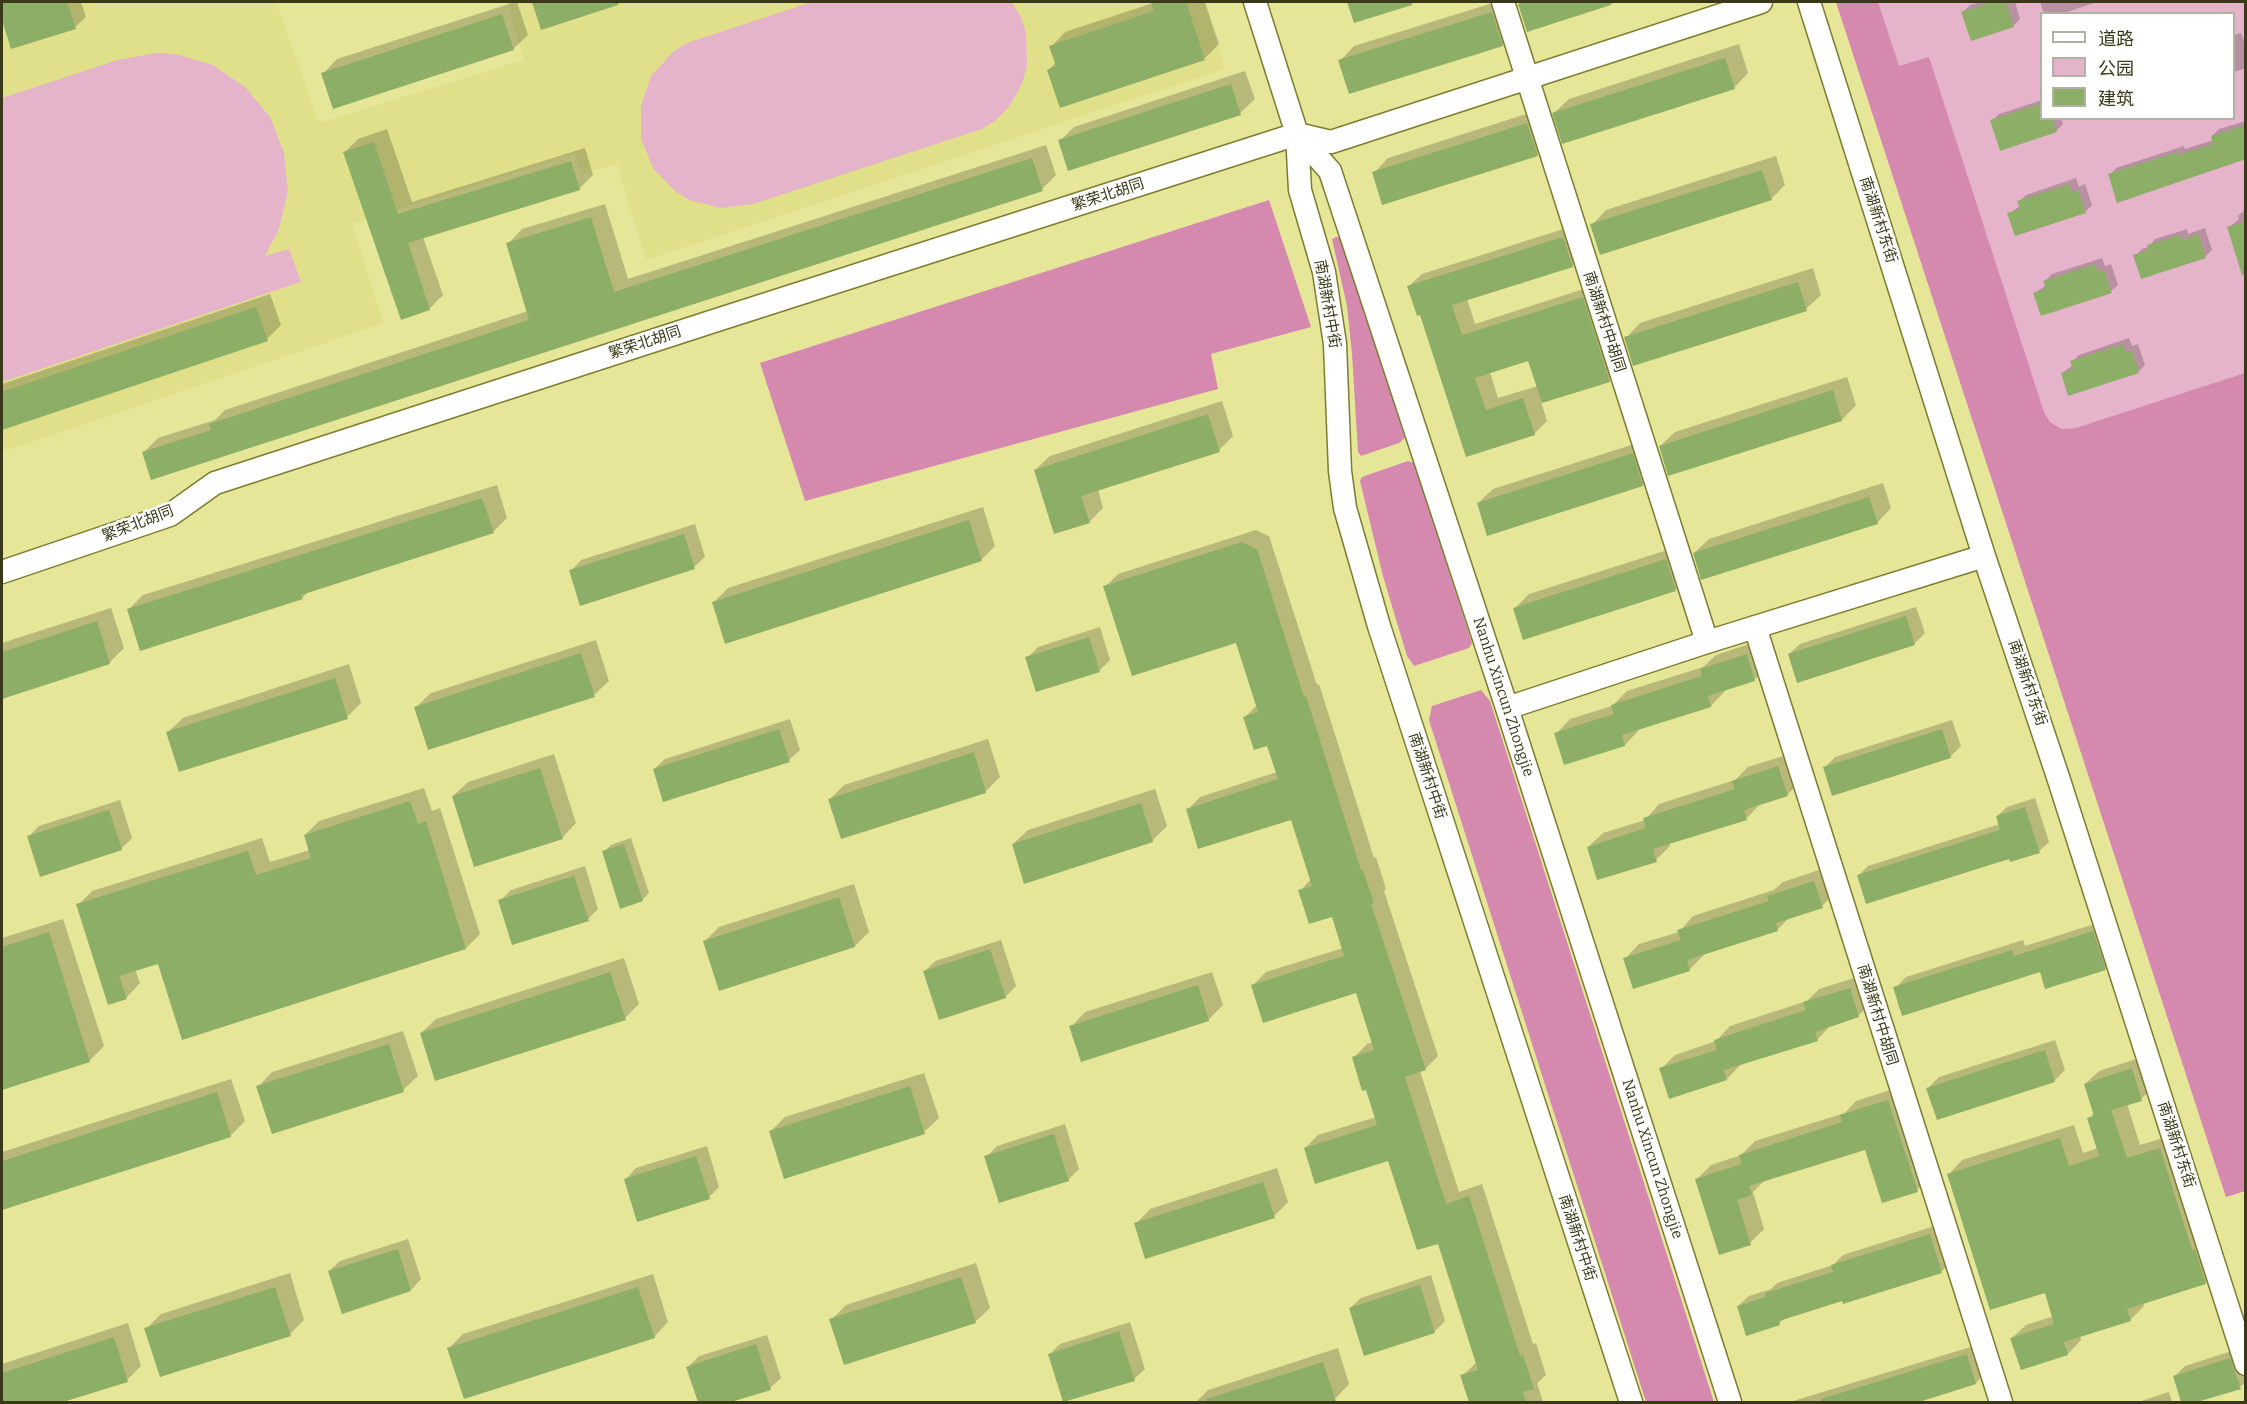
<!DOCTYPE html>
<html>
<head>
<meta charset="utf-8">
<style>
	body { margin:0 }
	#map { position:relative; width:2247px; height:1404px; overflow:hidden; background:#e5e698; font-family:Bitter,"Noto Sans SC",serif }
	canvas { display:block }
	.frame { position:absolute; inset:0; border:3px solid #393919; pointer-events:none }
	.legend { position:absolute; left:2040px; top:12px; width:195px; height:108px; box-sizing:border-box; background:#fff; border:2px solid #b0b0a3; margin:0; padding:8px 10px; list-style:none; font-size:18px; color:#393919 }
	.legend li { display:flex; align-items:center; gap:12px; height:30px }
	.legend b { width:30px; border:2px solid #b0b0a3 }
</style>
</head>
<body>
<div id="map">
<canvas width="2247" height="1404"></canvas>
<div class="frame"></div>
<ul class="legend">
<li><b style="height:8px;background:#fff"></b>道路</li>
<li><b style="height:16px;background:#e5b4cb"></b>公园</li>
<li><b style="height:16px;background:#8dae66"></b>建筑</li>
</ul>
</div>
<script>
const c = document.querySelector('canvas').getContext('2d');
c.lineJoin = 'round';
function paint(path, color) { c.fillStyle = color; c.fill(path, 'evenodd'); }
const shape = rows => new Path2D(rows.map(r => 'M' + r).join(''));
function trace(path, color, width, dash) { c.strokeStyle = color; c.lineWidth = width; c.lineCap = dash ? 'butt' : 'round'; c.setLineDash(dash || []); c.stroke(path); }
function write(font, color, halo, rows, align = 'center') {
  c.font = font + ' Bitter,"Noto Sans SC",serif'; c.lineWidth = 5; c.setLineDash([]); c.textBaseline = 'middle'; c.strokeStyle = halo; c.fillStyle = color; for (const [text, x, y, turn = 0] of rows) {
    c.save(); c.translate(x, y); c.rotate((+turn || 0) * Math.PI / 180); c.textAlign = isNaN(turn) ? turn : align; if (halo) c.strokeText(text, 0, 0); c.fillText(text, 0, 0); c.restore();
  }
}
const built = shape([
	[2,2,276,2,319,123,524,60,507,2,1204,2,1225,69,646,260,617,164,582,174,575,153,352,224,383,323,2,452]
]);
const green = shape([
	[812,2,1012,2,1021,17,1026,33,1027,65,1023,81,1016,95,1007,109,996,120,982,129,753,204,721,208,689,200,675,191,653,168,641,139,641,106,651,76,673,52,687,43],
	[1836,2,2245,2,2245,1191,2226,1197],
	[2042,14,2234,14,2234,118,2042,118],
	[156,53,175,54,213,65,245,87,270,117,284,153,288,191,279,229,265,256,289,249,301,282,2,382,2,98,118,60]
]);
const forest = shape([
	[1836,2,1878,2,1899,66,1929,57,2044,412,2050,422,2062,429,2076,428,2245,373,2245,1191,2226,1197],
	[1269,200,1311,327,1211,354,1218,389,805,501,760,363],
	[1336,237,1340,238,1405,438,1399,443,1361,456,1358,452,1352,354,1347,306,1332,239],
	[1408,461,1414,463,1472,643,1469,648,1414,666,1407,656,1383,576,1360,481,1362,477],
	[1481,690,1490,701,1714,1402,1646,1402,1429,720,1432,706]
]);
const shadow = shape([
	[2,2,81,2,86,17,75,27,12,48,2,15],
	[515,2,517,2,528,35,513,49,323,74,337,59],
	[533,2,624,2,542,28],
	[1152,2,1205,2,1219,44,1205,58,1061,106,1049,70,1056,62,1051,47,1065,32,1153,3],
	[1348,2,1418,2,1355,21],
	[1496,2,1516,30,1502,45,1340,61,1354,46],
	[1522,2,1617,2,1528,30,1519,4],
	[1982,2,2015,2,2020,19,2013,26,1963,12,1970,5],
	[2040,2,2097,2,2061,14,2044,14],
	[2241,33,2244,41,2246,40,2246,68,2234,72,2234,35],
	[1739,44,1748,73,1734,88,1554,113,1569,99],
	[1245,71,1255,99,1240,113,1060,141,1074,127],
	[2042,100,2042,118,2061,118,2063,124,2056,131,1992,121,1999,114],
	[1542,109,1551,140,1537,154,1374,173,1388,158],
	[2246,121,2246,158,2110,175,2116,168,2184,146,2185,149,2214,140,2212,136,2219,129],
	[387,129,412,202,585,148,593,175,579,189,423,237,443,295,429,309,345,152,358,139],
	[1046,145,1056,175,1042,189,144,452,158,438,215,420,225,410,528,311,508,244,522,229,605,204,628,279],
	[1776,156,1785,185,1771,199,1592,225,1606,210],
	[2076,178,2079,187,2085,184,2092,205,2085,212,2009,214,2020,206,2019,202,2026,195],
	[2246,209,2246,245,2228,228,2239,219,2238,216],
	[1576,225,1585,253,1572,266,1467,299,1475,324,1596,285,1622,368,1609,381,1541,402,1547,421,1534,434,1467,456,1421,313,1409,286,1422,274],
	[1529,359,1538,386,1498,398,1490,372],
	[2205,228,2212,250,2205,257,2135,256,2142,249,2149,247,2155,239,2187,229,2188,234],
	[2102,258,2105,266,2111,264,2118,285,2111,291,2035,293,2046,285,2045,281,2052,274],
	[1813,268,1821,295,1806,309,1626,338,1640,323],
	[270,294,281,325,267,339,2,428,2,384],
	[2129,338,2132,346,2138,344,2145,365,2138,372,2062,373,2073,365,2072,362,2079,355],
	[1847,377,1856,405,1842,420,1669,474,1660,446,1675,432],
	[1222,401,1233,436,1219,450,1098,489,1103,508,1089,522,1035,470,1050,456],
	[1647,440,1657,471,1642,485,1478,503,1493,489],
	[1883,483,1891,508,1877,523,1694,553,1709,539],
	[497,485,507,518,493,532,309,591,302,598,129,609,143,595],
	[983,507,995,546,981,560,713,603,728,588],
	[695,524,705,557,694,567,581,604,571,571,581,560],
	[1256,530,1269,536,1317,685,1319,684,1374,858,1376,857,1386,889,1384,891,1438,1056,1425,1069,1420,1071,1459,1192,1482,1184,1533,1344,1536,1343,1546,1375,1537,1383,1543,1402,1470,1402,1462,1376,1477,1362,1439,1242,1389,1159,1305,1148,1318,1135,1376,1117,1354,1057,1367,1044,1373,1042,1357,991,1253,985,1266,972,1343,948,1333,915,1300,891,1311,879,1292,818,1187,810,1200,797,1277,772,1268,744,1245,717,1257,705,1237,642,1105,587,1118,574],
	[1680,546,1689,575,1675,590,1515,608,1529,594],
	[1916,607,1925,633,1914,644,1789,654,1800,644],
	[111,608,124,648,109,663,2,697,2,643],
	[1100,627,1110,660,1100,670,1037,690,1027,658,1038,647],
	[596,640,609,681,594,695,416,707,431,693],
	[1761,640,1769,665,1754,680,1724,689,1725,691,1711,706,1638,729,1639,730,1625,745,1556,734,1570,719,1612,706,1627,691,1703,667,1716,655],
	[349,664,361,703,347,717,168,732,183,718],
	[790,719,800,750,789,760,654,769,665,759],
	[1952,720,1961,746,1950,757,1825,767,1835,757],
	[988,739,1000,777,986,791,842,837,830,799,844,785],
	[1793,753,1801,781,1787,795,1761,803,1746,819,1669,843,1670,846,1656,860,1588,847,1603,833,1645,820,1659,804,1735,780,1748,767],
	[554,754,576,823,562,838,453,796,468,782],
	[424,788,432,811,440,808,480,934,466,948,183,1038,159,962,135,969,140,983,126,998,78,905,92,891,262,838,270,862,310,850,305,835,319,821],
	[1155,789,1167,826,1152,841,1013,844,1028,830],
	[2035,798,2049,842,2039,851,2010,857,1859,875,1868,866,2000,824,1997,816,2007,807],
	[120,800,132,838,121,849,28,837,39,826],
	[631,838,649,893,642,900,604,852,611,845],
	[585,866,598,909,588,919,500,901,511,890],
	[1828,867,1836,892,1822,906,1791,916,1777,930,1703,953,1704,955,1689,970,1625,959,1639,944,1679,932,1693,916,1774,890,1783,882],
	[854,884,869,932,855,946,705,941,719,927],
	[63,919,104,1046,89,1061,2,1089,2,938],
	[2104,921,2115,958,2105,968,2041,970,1895,988,1906,977,2023,940,2025,946],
	[1001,940,1016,986,1005,997,925,971,935,961],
	[624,958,639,1004,625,1018,421,1033,436,1019],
	[1212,972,1223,1005,1208,1020,1071,1027,1085,1012],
	[1864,975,1872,1002,1858,1016,1832,1024,1817,1040,1741,1064,1727,1079,1661,1069,1675,1055,1716,1041,1730,1026,1807,1001,1819,989],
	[403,1031,418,1076,403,1090,258,1087,272,1072],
	[2055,1040,2065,1070,2054,1081,1928,1088,1939,1077],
	[2146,1056,2155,1085,2141,1099,2127,1104,2140,1145,2173,1135,2219,1269,2205,1283,2143,1302,2144,1306,2130,1320,2080,1336,2081,1340,2068,1354,2022,1369,2012,1338,2026,1325,2054,1316,2046,1291,1949,1174,1962,1160,2074,1125,2083,1153,2098,1148,2089,1118,2094,1113,2085,1084,2099,1071],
	[924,1073,939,1118,924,1132,770,1132,785,1117],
	[231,1079,245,1121,230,1136,2,1209,2,1152],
	[1903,1086,1931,1176,1917,1190,1866,1148,1765,1180,1753,1192,1764,1229,1750,1243,1697,1179,1711,1165,1741,1155,1755,1141,1845,1113,1856,1101],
	[1065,1124,1079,1169,1068,1180,986,1157,997,1146],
	[707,1146,719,1187,709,1197,626,1179,636,1168],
	[1277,1168,1288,1202,1274,1216,1136,1224,1150,1209],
	[1941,1224,1952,1261,1942,1271,1844,1302,1843,1299,1786,1317,1779,1323,1738,1306,1749,1296,1771,1289,1777,1283,1833,1265,1843,1255],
	[408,1239,421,1279,411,1290,329,1271,340,1261],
	[976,1263,990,1308,975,1322,831,1320,846,1305],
	[290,1273,304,1320,290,1334,146,1329,161,1314],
	[653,1274,668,1322,654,1337,449,1348,463,1334],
	[1431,1275,1445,1321,1434,1332,1350,1308,1361,1298],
	[1130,1322,1145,1369,1134,1379,1049,1355,1060,1344],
	[128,1323,141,1366,127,1380,58,1402,2,1402,2,1364],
	[767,1335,781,1378,770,1388,726,1402,699,1402,688,1367,699,1356],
	[1977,1345,1986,1372,1976,1383,1915,1402,1790,1402],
	[1338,1348,1349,1384,1335,1399,1323,1402,1196,1402,1208,1390],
	[2241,1348,2246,1362,2246,1382,2240,1387,2192,1402,2183,1402,2175,1376,2185,1366],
	[2169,1392,2172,1402,2138,1402]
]);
const building = shape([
	[2,2,67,2,76,29,11,49,2,20],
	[532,2,618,2,618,5,541,30],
	[1151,2,1186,2,1205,60,1060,108,1047,70,1056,66,1049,46,1154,11],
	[1347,2,1411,2,1412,5,1354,23],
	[1524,2,1611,2,1611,5,1527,32,1518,4],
	[1993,2,2006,2,2014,27,1971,41,1961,12],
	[1492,12,1503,46,1349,94,1338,60],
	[502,14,514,50,333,109,321,73],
	[1725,58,1735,89,1562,144,1552,113],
	[1231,84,1241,115,1068,171,1058,140],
	[2042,103,2042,118,2052,118,2057,132,2000,151,1990,120],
	[1527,123,1538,156,1382,205,1372,172],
	[2246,125,2246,159,2117,203,2108,174,2177,152,2178,155,2213,144,2211,136],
	[374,142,398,214,571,161,580,190,408,243,430,310,401,320,343,152],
	[1032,158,1043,191,151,480,142,452,211,430,209,424,529,320,506,243,591,217,614,292],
	[1762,170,1772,200,1600,255,1590,224],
	[2069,184,2072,192,2078,190,2086,213,2015,236,2007,213,2020,209,2017,201],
	[2246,221,2246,275,2242,275,2227,227],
	[2198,234,2206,258,2141,279,2133,255,2148,250,2147,245,2180,235,2182,240],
	[1563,237,1573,267,1452,305,1462,335,1583,297,1610,382,1542,403,1528,361,1475,378,1486,410,1523,398,1535,435,1466,457,1420,315,1417,316,1407,286],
	[2095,264,2098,271,2104,270,2112,293,2041,316,2033,293,2046,288,2043,281],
	[1798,282,1807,311,1633,366,1624,337],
	[256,307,268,341,2,430,2,392],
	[2123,344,2125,352,2132,350,2139,373,2068,396,2061,373,2073,369,2070,361],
	[1833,390,1842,421,1668,476,1659,446],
	[1208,414,1220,452,1081,496,1090,523,1054,534,1034,470],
	[1633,453,1643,486,1487,536,1477,503],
	[1869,497,1878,524,1701,580,1693,553],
	[482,498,494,533,301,595,303,599,140,651,127,609],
	[969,520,982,561,725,644,712,602],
	[684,534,695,569,580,606,569,570],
	[1242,542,1257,549,1304,697,1306,696,1361,870,1363,870,1374,903,1371,904,1426,1070,1405,1077,1446,1204,1469,1196,1520,1356,1523,1355,1534,1389,1523,1392,1526,1402,1469,1402,1460,1375,1478,1370,1438,1244,1417,1250,1388,1161,1315,1184,1304,1148,1377,1125,1366,1090,1362,1091,1352,1057,1374,1050,1356,993,1263,1023,1251,985,1344,956,1332,917,1309,924,1298,890,1312,886,1291,820,1198,849,1186,809,1278,779,1267,746,1254,750,1243,717,1258,712,1236,643,1132,676,1103,586],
	[1666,559,1676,591,1523,640,1513,608],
	[1906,616,1915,645,1797,683,1788,654],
	[97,621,110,664,2,699,2,652],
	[1089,637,1100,672,1036,692,1025,657],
	[581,653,595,697,428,750,414,707],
	[1747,654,1755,681,1708,696,1711,707,1622,735,1625,746,1564,765,1554,733,1614,714,1611,705,1702,676,1700,669],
	[335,678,348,719,179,772,166,732],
	[779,729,790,762,663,802,653,769],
	[1942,729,1951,758,1832,796,1823,767],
	[974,752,986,793,841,839,828,799],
	[1778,766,1788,796,1744,810,1747,820,1653,849,1657,862,1597,880,1587,847,1646,828,1643,818,1735,789,1732,781],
	[540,768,563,839,474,867,452,796],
	[410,801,418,824,426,821,466,949,182,1040,158,964,119,976,127,999,108,1005,76,904,248,851,256,875,311,858,304,835],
	[1141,803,1153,842,1024,884,1012,844],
	[2025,807,2040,853,2010,862,2009,859,1866,904,1857,875,2000,830,1996,816],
	[109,810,122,850,40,877,27,836],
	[624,844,643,901,620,909,602,851],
	[574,876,589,921,512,945,498,900],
	[1814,881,1823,908,1776,923,1778,931,1687,960,1690,971,1633,989,1623,958,1681,940,1677,930,1769,901,1767,896],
	[839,897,855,947,719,991,703,941],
	[2093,931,2106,970,2045,989,2040,972,1902,1016,1893,987,2012,950,2014,956],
	[49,932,90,1062,2,1090,2,947],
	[990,949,1006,998,939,1020,923,971],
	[610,972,626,1020,435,1081,420,1033],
	[1198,985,1209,1021,1081,1062,1069,1026],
	[1850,988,1859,1017,1815,1032,1818,1041,1724,1070,1727,1080,1669,1099,1659,1068,1717,1050,1714,1040,1806,1010,1803,1002],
	[389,1044,404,1092,272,1134,256,1086],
	[2045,1050,2055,1082,1937,1120,1926,1088],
	[2132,1068,2142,1101,2111,1110,2127,1158,2160,1148,2192,1250,2195,1249,2206,1284,2127,1309,2131,1321,2064,1342,2068,1355,2021,1370,2010,1338,2054,1324,2045,1293,1990,1310,1947,1174,2060,1138,2069,1166,2099,1156,2087,1118,2094,1116,2084,1084],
	[910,1086,925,1134,784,1179,769,1131],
	[217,1092,231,1137,2,1210,2,1161],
	[1888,1100,1918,1192,1882,1203,1865,1150,1749,1186,1752,1195,1737,1200,1751,1245,1719,1255,1695,1179,1742,1164,1739,1155,1842,1122,1840,1115],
	[1054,1134,1069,1181,999,1203,984,1156],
	[696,1156,710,1199,637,1222,624,1179],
	[1263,1182,1275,1218,1145,1259,1134,1223],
	[1930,1234,1942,1273,1843,1304,1842,1301,1779,1321,1780,1325,1746,1336,1737,1306,1766,1297,1765,1293,1833,1272,1831,1265],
	[398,1249,411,1291,342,1314,328,1271],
	[961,1277,976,1323,844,1365,829,1319],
	[1420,1285,1435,1333,1364,1356,1349,1308],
	[275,1287,291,1336,160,1377,144,1328],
	[638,1287,655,1338,464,1399,447,1348],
	[1119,1331,1135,1381,1063,1402,1048,1354],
	[114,1337,128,1382,63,1402,2,1402,2,1373],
	[756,1344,771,1390,731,1402,698,1402,686,1367],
	[1967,1354,1976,1384,1919,1402,1821,1402,1821,1399],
	[2230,1358,2241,1389,2197,1402,2181,1402,2173,1376],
	[1323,1362,1336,1402,1207,1402,1206,1399]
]);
const minor = shape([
	[1255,2,1297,134,1300,190,1324,272,1335,344,1340,471,1345,508,1379,626,1631,1402],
	[1503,2,1707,642],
	[1809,2,1984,556,2058,777,2246,1364],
	[1297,134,1330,171,1507,708,1730,1402],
	[2,572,170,515,215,483,717,320,1297,134,1331,142,1761,2],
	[1755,627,2001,1402],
	[1507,708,1707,642,1984,556]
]);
const streetNames = [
	["繁荣北胡同",1108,195,-18],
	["南湖新村东街",1878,220,72],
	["南湖新村中街",1327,304,80],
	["南湖新村中胡同",1604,322,72],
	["繁荣北胡同",645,343,-18],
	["繁荣北胡同",138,524,-21],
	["南湖新村东街",2027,683,71],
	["Nanhu Xincun Zhongjie",1503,697,72],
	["南湖新村中街",1427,776,72],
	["南湖新村中胡同",1877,1015,73],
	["南湖新村东街",2176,1145,72],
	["Nanhu Xincun Zhongjie",1652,1159,72],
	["南湖新村中街",1577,1238,72]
];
paint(built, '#dfe089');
paint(green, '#e5b4cb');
paint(forest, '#d589af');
paint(shadow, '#0003');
paint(building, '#8dae66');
trace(minor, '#7d7c30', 25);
trace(minor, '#fff', 22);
write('15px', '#393919', '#fff', streetNames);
</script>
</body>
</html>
